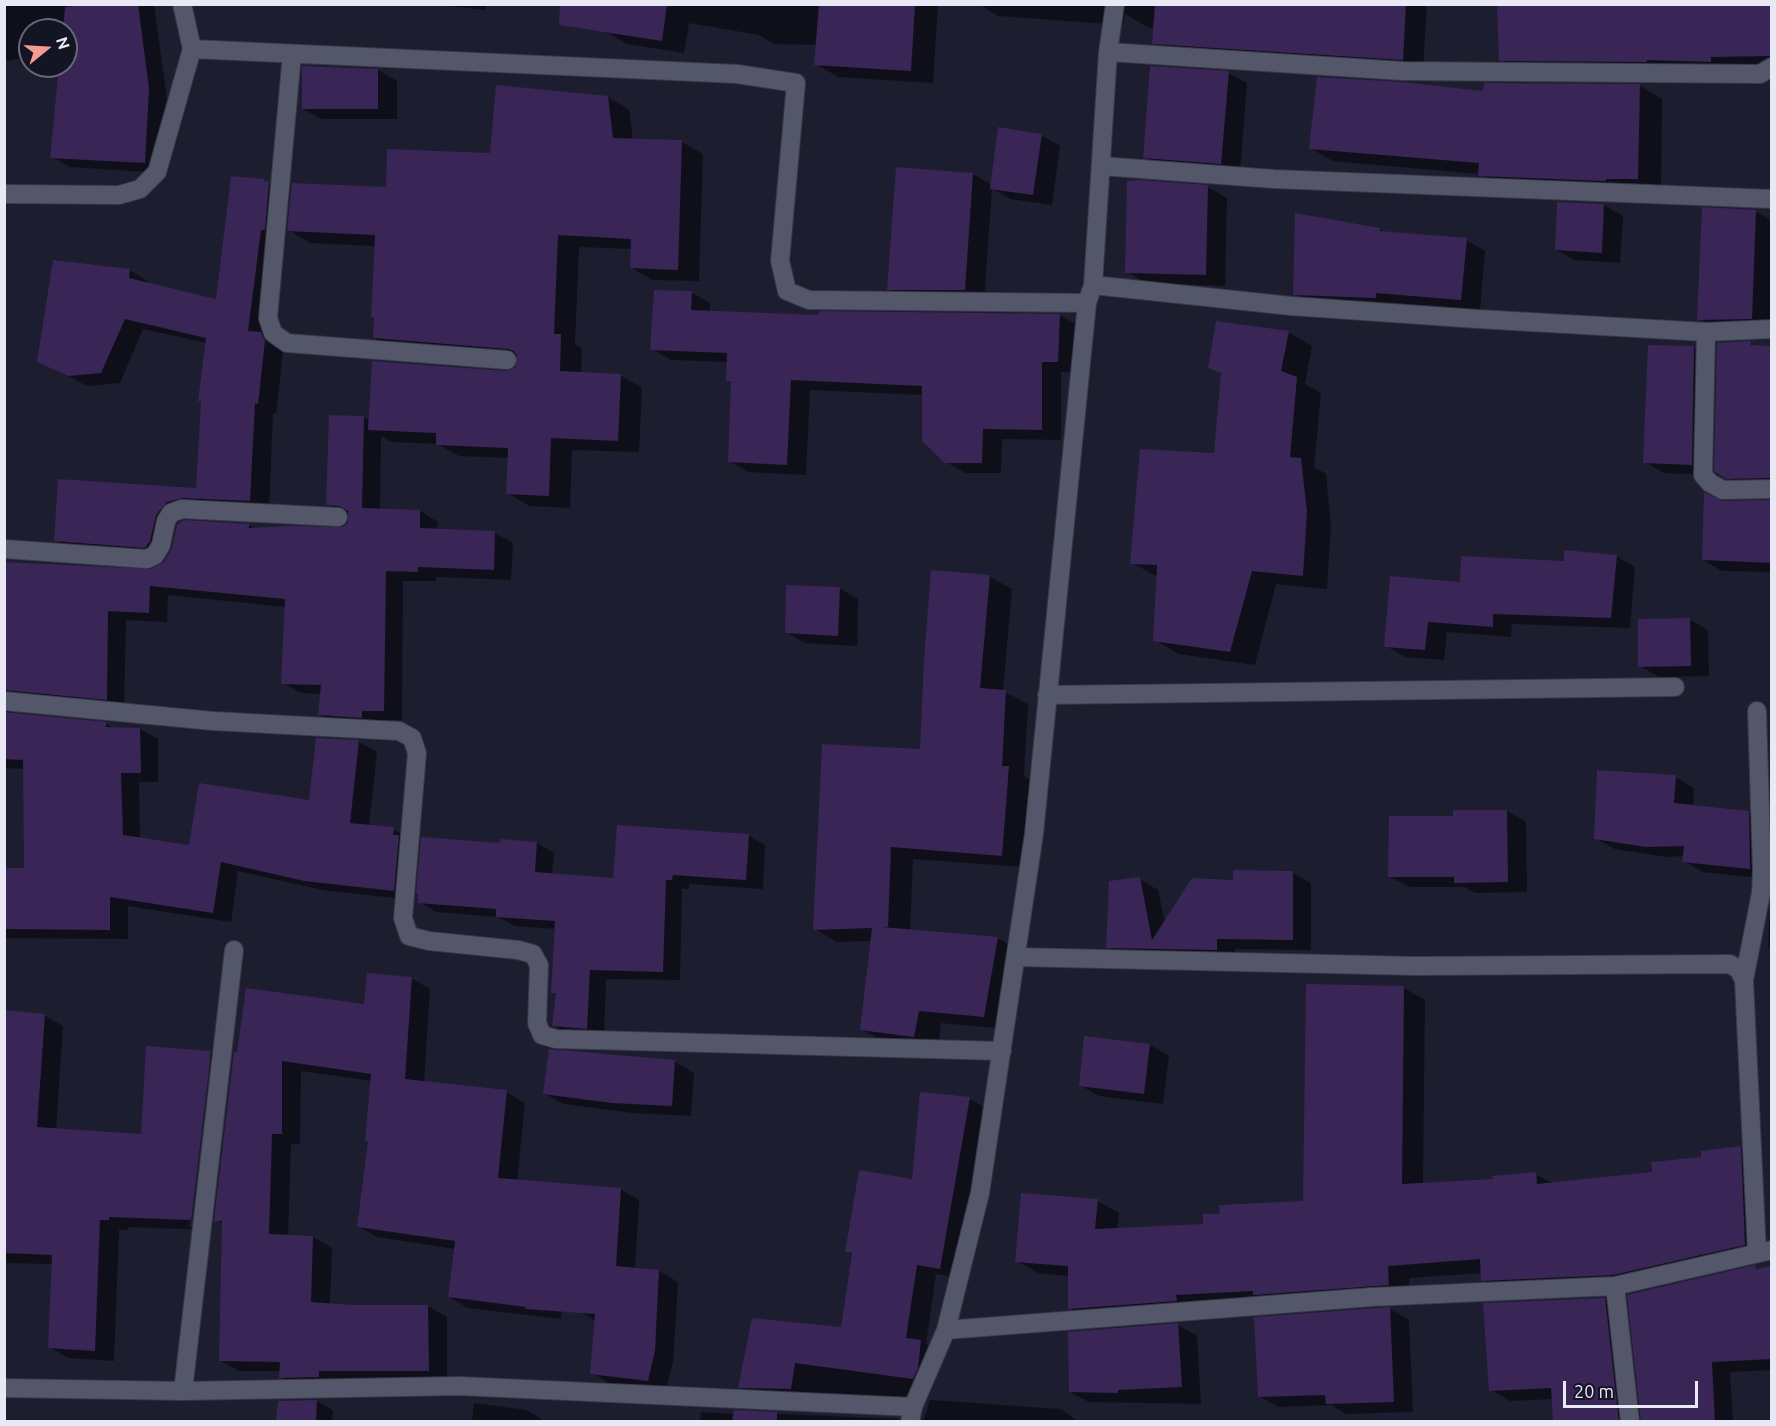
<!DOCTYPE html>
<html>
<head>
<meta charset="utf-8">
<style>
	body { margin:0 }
	#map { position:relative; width:1776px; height:1426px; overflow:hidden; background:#1c1d2e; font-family:Ubuntu,sans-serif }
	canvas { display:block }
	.frame { position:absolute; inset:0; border:6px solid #e8e9f5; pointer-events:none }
	.north { position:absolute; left:18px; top:18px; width:60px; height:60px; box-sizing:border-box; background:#131424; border:2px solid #686978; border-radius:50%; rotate:72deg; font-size:16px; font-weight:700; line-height:24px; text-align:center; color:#e8e9f5 }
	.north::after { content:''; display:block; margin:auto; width:21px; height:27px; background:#f59c92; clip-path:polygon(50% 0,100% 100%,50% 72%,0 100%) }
	.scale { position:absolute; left:1563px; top:1381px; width:135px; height:27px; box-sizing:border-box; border:3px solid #e8e9f5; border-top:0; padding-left:8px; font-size:18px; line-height:21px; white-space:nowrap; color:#e8e9f5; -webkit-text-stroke:4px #131424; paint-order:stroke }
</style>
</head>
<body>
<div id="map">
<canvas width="1776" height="1426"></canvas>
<div class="frame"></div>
<div class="north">N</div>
<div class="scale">20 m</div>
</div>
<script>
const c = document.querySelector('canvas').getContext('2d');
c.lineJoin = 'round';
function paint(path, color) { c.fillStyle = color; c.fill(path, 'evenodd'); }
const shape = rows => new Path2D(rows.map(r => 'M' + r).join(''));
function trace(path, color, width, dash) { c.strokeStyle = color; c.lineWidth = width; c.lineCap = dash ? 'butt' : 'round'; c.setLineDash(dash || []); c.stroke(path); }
const shadow = shape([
	[4,4,154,4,167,100,163,173,70,167,52,157,61,66,66,66,66,30,30,30,30,57,4,61],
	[428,4,486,4,486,10],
	[608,4,938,4,933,83,838,77,816,64,817,45,774,44,759,35,689,23,684,53,627,44,605,31],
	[979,4,1427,4,1423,71,1175,55,1154,43,1155,28,1147,27,1125,14,1123,25,998,16],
	[1772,4,1772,67,1520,71,1501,60],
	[378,70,397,81,397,119,322,119,303,109],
	[1228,73,1247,83,1240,174,1164,168,1145,157],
	[1640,86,1662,99,1661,192,1502,188,1479,174,1333,161,1310,148,1485,92],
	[608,97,629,110,633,140,682,142,703,154,699,281,652,280,631,267,632,249,579,247,575,344,582,348,581,373,620,375,642,388,639,452,572,450,570,508,529,506,508,493,509,458,459,456,437,444,391,442,381,436,380,510,420,511,438,522,437,530,495,533,513,543,511,580,436,577,436,581,403,581,402,720,380,720,379,727,337,725,320,715,322,694,301,693,283,683,286,607,168,595,167,622,126,620,124,709,10,710,11,714,106,724,115,729,140,729,158,739,158,782,139,782,140,839,191,847,311,802,359,742,377,752,369,826,393,829,411,839,412,900,323,890,238,871,231,922,128,906,128,939,4,938,4,869,25,869,25,769,4,768,4,563,147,572,249,525,256,529,345,528,351,518,350,515,346,515,328,504,363,417,370,421,506,373,517,368,520,359,396,350,374,338,376,246,310,243,289,230,387,189,492,155],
	[1041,135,1060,146,1052,205,1010,199,992,188,984,301,908,300,889,289,973,174,992,185],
	[263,180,287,194,267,337,279,345,283,352,276,413,273,413,269,511,186,512,172,529,174,529,169,551,164,557,74,551,56,540,197,490,202,402,200,400,207,343,143,329,120,383,87,386,39,361,129,270,148,281,147,284,217,301],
	[1208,187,1227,198,1225,286,1146,283,1127,272],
	[1559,203,1604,205,1623,216,1620,263,1575,260,1556,250],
	[1755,211,1772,221,1771,329,1718,330,1699,319],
	[1380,229,1386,233,1466,240,1485,251,1480,310,1395,303,1394,308,1314,305,1295,294],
	[691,292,710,303,710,312,820,317,1060,315,1079,326,1076,372,1061,372,1061,440,1002,439,1001,473,966,473,946,462,924,395,810,390,806,475,748,472,729,461,733,383,727,380,728,362,671,360,652,349],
	[1288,332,1312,346,1305,384,1321,393,1314,467,1326,474,1331,527,1327,589,1276,584,1255,665,1179,654,1155,640,1158,577,1132,563,1215,455,1223,374,1209,367],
	[1751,343,1770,354,1772,489,1746,489,1727,477],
	[1650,346,1694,348,1713,359,1711,475,1664,473,1645,462],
	[1772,502,1772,572,1722,571,1703,560,1723,503],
	[1616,556,1635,567,1630,628,1512,624,1511,637,1447,632,1444,660,1405,657,1386,646,1461,584,1565,562],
	[933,571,990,577,1012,589,1003,691,1028,704,1024,776,1030,780,1024,867,913,859,910,931,997,938,1020,951,1006,1029,941,1023,938,1049,884,1042,861,1029,872,941,837,942,815,929,921,750],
	[839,588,858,599,857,646,805,643,786,632],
	[1689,619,1708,630,1709,676,1659,677,1640,666],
	[1675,777,1694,788,1693,807,1748,813,1767,824,1768,879,1703,872,1684,861,1684,856,1666,857,1615,849,1595,838],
	[1455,811,1507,811,1526,822,1527,892,1475,893,1465,887,1409,887,1390,877,1455,818],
	[748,835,765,845,763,889,689,884,689,889,682,889,680,980,606,979,604,1037,570,1035,553,1025,557,994,553,992,556,929,515,926,498,917,436,912,419,902,502,845,502,841,537,843,554,853,552,875,615,879],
	[1292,872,1311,883,1311,950,1235,949,1235,960,1127,958,1108,947,1139,879,1158,890,1165,923,1235,882],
	[1772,905,1772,949,1768,947,1769,921],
	[411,978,430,989,424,1083,506,1092,525,1103,517,1181,620,1189,639,1200,635,1269,659,1271,678,1282,673,1362,666,1391,611,1384,592,1373,596,1321,562,1301,561,1319,468,1308,449,1297,455,1249,377,1237,358,1226,369,1142,372,1081,301,1071,300,1144,291,1144,288,1236,313,1237,332,1248,330,1305,428,1306,447,1317,447,1382,299,1388,280,1377,281,1371,239,1371,220,1360,223,1224,216,1220,235,1054,366,1006],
	[1404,988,1425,1000,1423,1184,1494,1180,1535,1174,1554,1184,1654,1173,1740,1147,1762,1160,1767,1257,1504,1292,1483,1280,1482,1273,1409,1278,1410,1297,1091,1321,1070,1308,1069,1276,1038,1273,1017,1261,1097,1201,1119,1213,1117,1230,1205,1225,1221,1215,1305,1202],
	[4,1011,44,1015,63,1026,56,1130,142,1136,211,1052,230,1063,210,1230,128,1227,128,1230,119,1230,114,1361,68,1358,49,1347,53,1264,4,1263],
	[208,1059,212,1059,192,1227,189,1227],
	[1086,1038,1150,1045,1169,1056,1163,1104,1099,1096,1080,1085],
	[675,1062,694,1073,691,1116,633,1113,564,1104,545,1094],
	[970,1099,989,1110,959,1278,936,1274,926,1344,940,1353,936,1379,925,1405,759,1398,740,1387,842,1329,853,1255,847,1251,913,1181],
	[1755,1267,1760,1270,1772,1268,1772,1370,1730,1372,1733,1422,1643,1422],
	[1605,1299,1623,1310,1636,1422,1555,1422,1553,1399,1510,1401,1491,1390],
	[1390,1309,1409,1320,1413,1412,1346,1414,1331,1405,1278,1407,1259,1396],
	[1178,1325,1197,1336,1201,1404,1089,1402,1070,1392],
	[930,1400,1061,1409,1079,1422,923,1422],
	[317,1401,333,1410,332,1422,278,1422,279,1402],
	[474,1403,527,1410,546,1422,472,1422],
	[701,1412,735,1414,735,1412,899,1419,903,1422,700,1422]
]);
const building = shape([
	[88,4,138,4,149,88,145,163,50,158,59,66,66,66,66,30,63,30,65,7],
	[560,4,667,4,662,41,559,25],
	[819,4,915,4,911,71,814,65],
	[1155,4,1406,4,1403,60,1152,44],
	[1497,4,1772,4,1772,56,1711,57,1711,62,1647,60,1647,62,1499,61],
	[302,66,378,69,378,109,302,109],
	[1150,66,1229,71,1221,164,1143,158],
	[1317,77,1402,82,1483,91,1484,83,1640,84,1638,179,1606,179,1606,181,1478,176,1479,163,1309,149],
	[496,85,608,96,613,138,682,140,678,270,630,268,631,239,558,235,554,334,561,334,560,371,621,374,618,441,551,438,549,496,506,494,508,448,436,445,436,433,368,430,372,361,506,371,516,367,517,356,514,351,508,349,373,338,374,317,371,317,375,235,287,231,292,183,386,187,387,149,490,153],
	[998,127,1042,134,1033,195,990,189],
	[896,167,973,173,965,290,887,290],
	[231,176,264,179,264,181,269,182,265,230,261,230,248,331,261,332,265,341,258,404,255,403,250,501,183,498,167,502,156,515,150,541,145,548,54,541,58,479,196,488,201,401,198,401,206,338,125,319,101,373,68,376,37,362,53,260,130,269,129,278,216,299],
	[1141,180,1208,185,1206,275,1125,273,1127,181],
	[1557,202,1604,204,1602,253,1555,250],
	[1702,207,1756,210,1752,319,1697,320],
	[1295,213,1380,228,1380,231,1467,238,1461,300,1376,293,1376,298,1293,295],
	[654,290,692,291,691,310,819,315,819,311,1060,314,1058,362,1042,362,1042,430,983,429,982,463,945,463,922,441,922,386,791,380,787,465,728,462,731,381,726,381,727,353,650,350],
	[1216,321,1289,331,1281,371,1297,377,1290,457,1301,458,1307,512,1303,576,1252,571,1230,652,1153,641,1157,565,1130,564,1140,449,1214,453,1221,373,1208,368],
	[1751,341,1751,345,1772,346,1772,478,1726,479,1714,471,1717,343],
	[1648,345,1694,346,1692,465,1643,463],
	[329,415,364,416,362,508,420,510,420,528,495,531,494,570,418,567,418,572,386,571,384,711,362,711,362,718,318,715,321,685,281,684,285,599,150,586,149,613,108,611,107,700,4,690,4,562,151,569,165,561,172,548,177,525,184,520,249,524,249,528,288,526,343,527,348,523,348,511,339,506,326,505],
	[1704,492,1723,501,1772,500,1772,563,1702,560],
	[1564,550,1617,555,1611,618,1493,614,1493,627,1428,622,1425,650,1384,647,1390,576,1460,582,1461,556,1564,561],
	[931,570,990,575,980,688,1006,690,1002,766,1009,766,1002,856,891,847,888,927,882,927,998,937,984,1017,919,1011,914,1037,860,1030,872,928,813,930,822,744,920,749,924,660],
	[786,585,840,587,838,636,785,633],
	[1690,618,1691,666,1638,667,1638,619],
	[4,712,106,722,106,727,140,728,141,773,121,773,123,835,189,845,199,783,309,800,316,738,359,740,350,823,394,827,393,835,399,835,394,891,304,881,221,862,213,913,110,897,110,930,4,929,4,868,24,868,23,760,4,759],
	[1597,770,1676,775,1674,803,1749,811,1750,869,1682,862,1684,846,1646,847,1594,839],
	[1453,810,1507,810,1508,882,1454,883,1454,877,1388,877,1389,816,1453,816],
	[617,825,749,834,746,880,673,875,672,880,666,880,663,972,590,970,587,1029,552,1026,556,993,551,993,555,921,496,917,496,909,418,903,418,893,416,893,421,837,500,843,501,839,537,842,535,872,613,878],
	[1233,870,1293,871,1293,940,1217,939,1217,950,1106,948,1109,881,1140,877,1152,940,1192,878,1233,880],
	[367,973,412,977,405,1079,507,1090,498,1178,621,1188,616,1266,659,1270,655,1350,648,1381,590,1374,595,1314,525,1309,526,1307,448,1297,455,1241,357,1227,368,1141,365,1141,371,1074,282,1061,282,1134,272,1134,269,1234,313,1236,311,1302,352,1305,428,1305,429,1371,319,1371,319,1377,279,1378,280,1362,219,1361,222,1221,214,1221,234,1052,237,1052,246,988,364,1004],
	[1306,984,1404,986,1402,1184,1493,1179,1492,1176,1536,1172,1537,1184,1652,1172,1651,1162,1701,1157,1701,1151,1741,1146,1745,1245,1613,1275,1481,1281,1480,1259,1388,1266,1389,1285,1253,1295,1253,1291,1176,1295,1177,1301,1068,1309,1068,1266,1015,1262,1021,1193,1098,1199,1095,1229,1203,1224,1203,1214,1220,1214,1219,1205,1303,1201],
	[4,1010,45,1014,37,1127,141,1134,146,1046,211,1051,191,1220,109,1217,109,1220,100,1220,95,1351,48,1348,52,1255,4,1253],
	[1084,1036,1150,1044,1144,1094,1079,1086],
	[549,1049,675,1060,672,1106,612,1103,543,1094],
	[920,1092,970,1097,940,1269,917,1265,906,1338,921,1340,918,1368,913,1379,795,1363,791,1389,738,1388,752,1318,841,1327,852,1253,845,1252,859,1170,912,1179],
	[1755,1265,1756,1269,1772,1266,1772,1359,1712,1362,1715,1422,1641,1422,1627,1295],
	[1605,1298,1619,1422,1553,1422,1551,1388,1489,1391,1483,1303],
	[1390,1307,1394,1402,1326,1404,1325,1395,1258,1397,1254,1317],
	[1178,1323,1182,1387,1118,1390,1118,1393,1069,1392,1068,1332],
	[317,1400,316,1422,276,1422,278,1401],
	[734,1410,777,1412,777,1422,732,1422]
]);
const street = shape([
	[182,4,192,49,737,74,796,83,780,261,787,291,809,300,1087,303],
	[1108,52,1403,71,1760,74,1772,67],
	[292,54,268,318,273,333,287,343,507,360],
	[1101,166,1274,179,1772,199],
	[4,194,119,195,140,189,157,172,192,49],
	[1093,285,1291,306,1478,319,1706,332,1772,329],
	[1706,332,1703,475,1710,483,1723,490,1772,489],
	[4,549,147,559,155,555,161,545,166,521,171,513,182,509,338,517],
	[1047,695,1675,687],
	[4,701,213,721,399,731,412,738,417,753,403,918,409,936,429,941,518,950,533,954,539,965,537,1023,542,1035,556,1039,1002,1051],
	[1016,957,1416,966,1730,964,1739,970,1744,980,1757,1253],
	[1744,980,1761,893,1762,871,1757,711],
	[1615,1286,1630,1422],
	[946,1330,1372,1297,1615,1286,1772,1250],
	[4,1388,183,1391,459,1386,913,1407],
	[183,1391,234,950],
	[910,1422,913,1407,946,1330,980,1193,1034,834,1087,303,1093,285,1108,52,1115,4]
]);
paint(shadow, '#0007');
paint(building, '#3a2557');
trace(street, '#383947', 20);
trace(street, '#54566a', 18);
</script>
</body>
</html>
